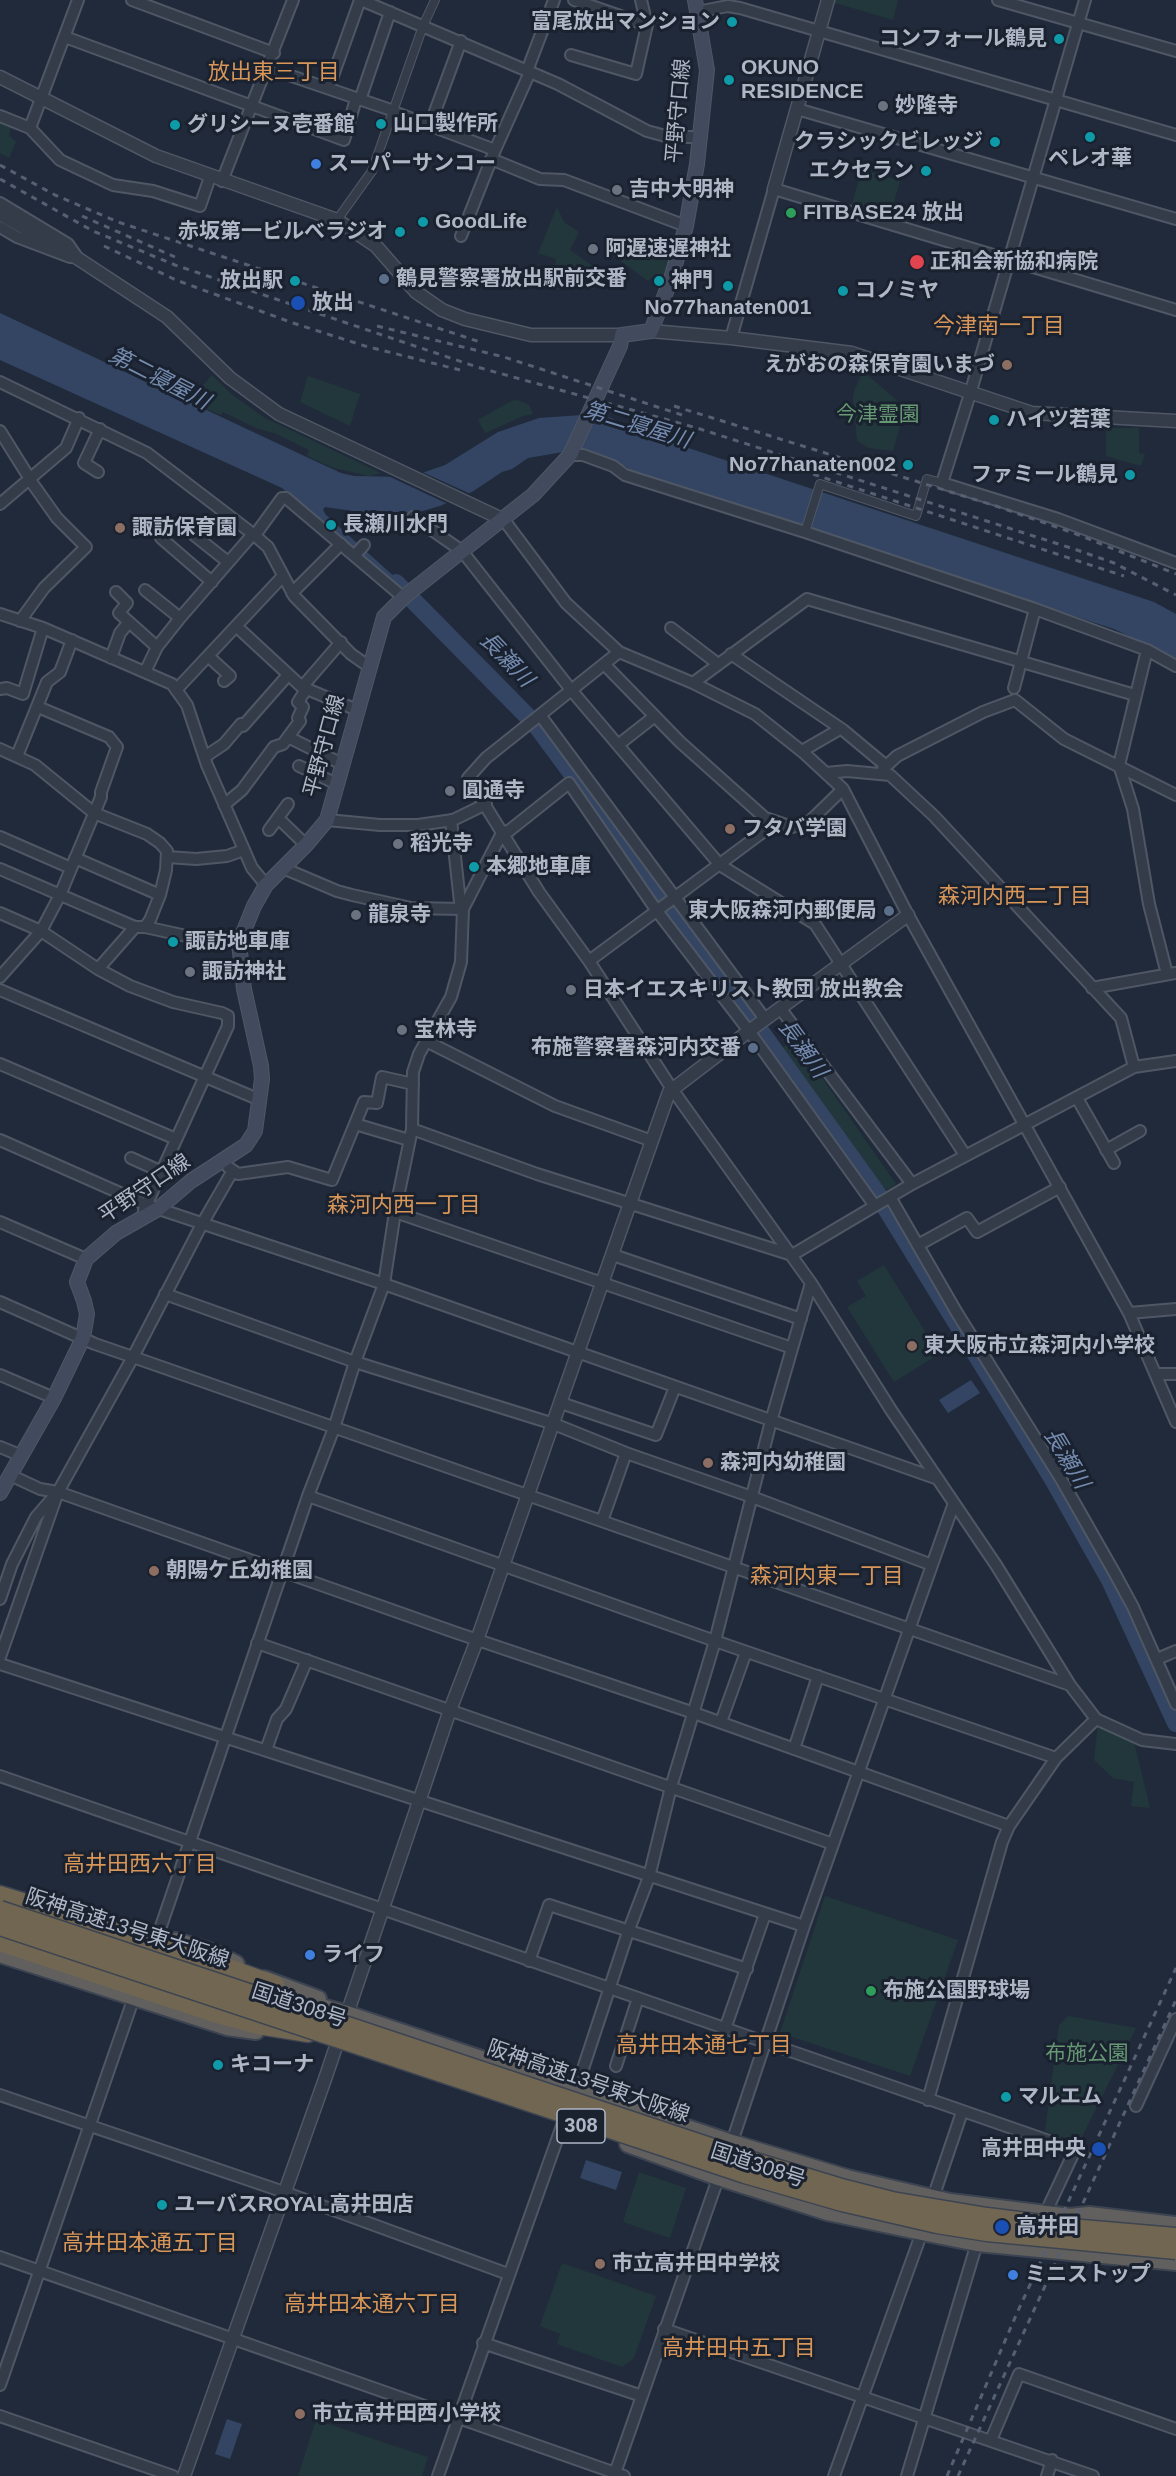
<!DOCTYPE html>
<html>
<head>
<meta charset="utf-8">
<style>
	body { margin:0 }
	canvas { display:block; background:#202a3a }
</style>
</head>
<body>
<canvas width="1176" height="2476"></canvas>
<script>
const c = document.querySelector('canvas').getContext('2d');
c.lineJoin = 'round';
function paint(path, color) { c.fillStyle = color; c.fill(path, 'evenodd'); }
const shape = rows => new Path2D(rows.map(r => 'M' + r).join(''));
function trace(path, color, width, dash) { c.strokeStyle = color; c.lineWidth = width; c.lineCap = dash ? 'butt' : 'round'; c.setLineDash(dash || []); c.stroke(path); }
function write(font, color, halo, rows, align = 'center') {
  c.font = font + ' Arial,"Noto Sans JP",sans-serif'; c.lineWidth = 6; c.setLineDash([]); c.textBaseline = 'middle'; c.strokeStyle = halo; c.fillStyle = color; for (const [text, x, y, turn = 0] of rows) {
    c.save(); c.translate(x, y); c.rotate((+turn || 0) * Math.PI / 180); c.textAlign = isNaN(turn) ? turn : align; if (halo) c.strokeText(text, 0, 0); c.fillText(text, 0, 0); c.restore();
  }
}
const green = shape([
	[835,0,898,0,893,20,835,3],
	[0,120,12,124,9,135,16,142,9,158,0,153],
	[862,169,900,181,889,218,851,207],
	[557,207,564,222,579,232,570,250,594,267,590,281,593,289,552,289,556,259,538,253],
	[618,238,669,253,664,274,655,274,648,281,622,262,615,244],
	[863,371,902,405,904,412,893,451,869,448,857,441,853,399,854,391],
	[212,375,231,394,265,418,381,473,369,476,334,468,307,456,309,450,277,434,256,428,223,412,220,415,189,401],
	[308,376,360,394,350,426,300,402],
	[518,400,529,405,533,414,523,416,485,433,478,420,511,401],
	[1106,428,1139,428,1139,453,1145,454,1141,466,1106,456],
	[795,1039,896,1184,882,1193,782,1048],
	[884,1265,939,1354,894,1382,847,1307,866,1296,857,1281],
	[1098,1724,1133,1738,1150,1808,1131,1806,1134,1782,1113,1778,1094,1760],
	[825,1896,958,1940,910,2076,780,2033],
	[1068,2016,1136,2028,1079,2143,1045,2131,1059,2025],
	[639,2172,686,2188,670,2238,623,2222],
	[562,2263,656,2296,634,2358,622,2367,557,2344,560,2334,540,2326],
	[316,2420,428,2457,422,2476,298,2476]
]);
const water = shape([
	[0,313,300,454,341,473,354,476,407,477,422,473,445,465,498,432,539,418,596,414,611,418,637,431,1154,602,1176,614,1176,659,1114,629,630,472,627,467,589,453,563,452,528,458,512,469,502,472,472,492,440,506,419,512,374,514,325,507,323,510,326,515,409,590,409,599,282,488,0,360],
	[971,1380,980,1393,948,1413,939,1400],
	[586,2160,622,2172,616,2190,580,2178],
	[227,2419,242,2424,230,2459,215,2454]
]);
const pier = shape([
	[420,471,473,495,450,505,384,474,407,474]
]);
const river = shape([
	[396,583,536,725,679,918,876,1192,1053,1479,1110,1580,1176,1723]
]);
const pedestrian = shape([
	[337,220,372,171,423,26,435,0],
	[805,532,820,484,916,516,927,479,942,483]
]);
const minor = shape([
	[132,0,274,53],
	[361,0,558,84,647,131,669,137,700,137],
	[574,0,647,25],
	[998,0,1176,51],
	[1085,0,970,394,942,483,1058,519,1176,563],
	[697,12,728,6,740,8,1176,135],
	[65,37,344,140,356,99],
	[571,55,636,74,647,25,641,0],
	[268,68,394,111],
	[527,71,554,0],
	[329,87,360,0],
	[360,100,390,12],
	[797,109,1176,219],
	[394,112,495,150],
	[0,116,30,128,78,0],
	[430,125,461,41],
	[30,128,60,160,113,185,153,191,200,206,210,177],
	[491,159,540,179,564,180,686,226],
	[222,181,293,0],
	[0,203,68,244,77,257],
	[0,227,17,237,70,257],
	[461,236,495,150,530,72],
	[731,338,774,189,1176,310],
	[0,382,147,453,253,534,268,547,294,596,351,654,368,666],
	[0,431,30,479],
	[570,455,583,455,613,466,625,475,805,532,1035,609,1147,650,1176,666],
	[98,472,84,463,100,429],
	[0,504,66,448,79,418],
	[413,517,462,551,572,691,720,865,815,924,965,1155],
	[504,520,566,603,619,652,693,683,755,714,804,753,843,789,908,915,1129,1313,1176,1422],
	[194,535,228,562],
	[255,535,282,498,286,498,404,598],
	[161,538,212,582],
	[355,555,364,545],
	[145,590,180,618],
	[116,592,127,603,119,613,157,647],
	[292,593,341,544],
	[0,614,43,628,172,684,187,705,207,765,252,868,266,885],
	[20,621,44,588,86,547,57,518,30,480],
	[236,626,302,687,357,710],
	[671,628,718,664],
	[1147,650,1119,765,1133,809,1149,904,1167,974],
	[619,652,486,758,468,778,539,892,589,961,672,1089,811,1283,891,1410,996,1565,1070,1685,1096,1719,1142,1740,1176,1744],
	[731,654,843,730,885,765],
	[208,656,230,676,224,681],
	[111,658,120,633,129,622],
	[605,665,680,742,765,818,792,827,808,823,843,789],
	[145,672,157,647,180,618,253,534],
	[693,683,807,599,1135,695],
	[302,687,341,642],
	[1014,688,1035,609],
	[0,689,7,688,23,694,43,628],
	[176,690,283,576],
	[1015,700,1064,739,1176,795],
	[540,715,765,1019],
	[288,737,342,764],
	[618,745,655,716],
	[0,749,35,765,94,813,147,834,160,843,167,851,166,870,160,895,150,920,145,927,135,927,98,969],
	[802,751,840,729],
	[17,756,47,682,60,672,72,640],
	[206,756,224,744,241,724,243,726,288,675],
	[299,766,337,784],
	[883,769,897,756,983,712,1015,700],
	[826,773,847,771,890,775,934,816,1121,1018,1134,1067],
	[224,805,242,790,274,747,283,744,288,737,300,721,298,718,303,707,298,702,307,688],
	[278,818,306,845],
	[327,820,380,825,418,825,453,820,486,804],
	[269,830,288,804],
	[505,834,569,783,657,911,749,1031,875,1206],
	[0,837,71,868],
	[168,857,196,859,227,856,244,850],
	[75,858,160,895],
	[283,868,337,891,352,895,411,908,463,909],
	[0,869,135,927],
	[463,909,503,831],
	[0,913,41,931,98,969,130,986,173,1002,222,1013,228,1016,228,1026,144,1210],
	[145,927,191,937,239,943],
	[589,961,775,823],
	[0,977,41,931,60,895,101,797,101,792,117,747,109,737,38,707],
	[1092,988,1176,973],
	[0,990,260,1100],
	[780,1008,912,1184],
	[426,1041,555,1106,652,1141],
	[0,1064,176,1139],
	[1077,1098,1114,1163],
	[355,1124,409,1140],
	[412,1129,537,1174,792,1255,912,1184,1134,1067,1176,1061],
	[0,1140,147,1205,384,1284,938,1479],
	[1106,1150,1140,1131],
	[131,1158,162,1172],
	[228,1167,238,1174,288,1167,332,1180,364,1102,377,1103,382,1077,413,1084],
	[890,1197,957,1313,1061,1479,1114,1572,1133,1607,1176,1704],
	[395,1212,792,1348],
	[0,1222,86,1259],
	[918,1245,967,1218,977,1232,1060,1187],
	[613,1255,801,1319],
	[165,1294,355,1362,554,1424,626,1453,752,1497,932,1565],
	[0,1302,95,1344,133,1357,1070,1685],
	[1129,1313,1176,1309],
	[1156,1374,1176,1374],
	[0,1375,54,1398],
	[561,1403,656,1435,675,1387],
	[0,1447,22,1456],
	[10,1475,40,1489,58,1492,454,1632,694,1713,1009,1826],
	[308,1496,715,1641,1056,1758],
	[602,1521,626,1453],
	[0,1599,12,1564,36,1517,56,1494],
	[257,1643,833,1844],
	[0,1657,58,1492,133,1357,202,1224,232,1172],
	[1157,1659,1176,1651],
	[0,1664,804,1926],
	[721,1722,746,1652],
	[794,1749,818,1676],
	[266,1750,277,1719,286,1709,307,1660],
	[0,1776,1075,2150,1045,2214],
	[158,1935,308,1496,334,1428,355,1362,384,1284,395,1212,412,1129,413,1072,419,1054,451,997,461,962,463,909,460,902,451,820],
	[529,1961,549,1905,747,1969],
	[725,2029,765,1914],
	[616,2066,638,1998],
	[576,2090,628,1932,649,1877,671,1787,715,1641,771,1421,811,1283],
	[0,2095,284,2192,508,2274],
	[928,2100,1002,1842,1009,1826,1056,1758,1096,1719],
	[1136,2106,1176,2019],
	[730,2148,804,1926,954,1503],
	[933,2198,962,2112],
	[0,2257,624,2476],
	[664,2329,1093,2476],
	[483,2343,642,2396],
	[0,2385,134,1997],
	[0,2416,173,2476],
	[991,2440,1019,2374,1176,2429],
	[438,2476,564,2120],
	[614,2476,720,2173],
	[834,2476,922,2232],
	[907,2476,977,2243],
	[1047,2476,1052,2460]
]);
const tertiary = shape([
	[0,77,156,156,337,220,376,246,416,292,442,310,465,319,531,335,622,335],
	[774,189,828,0],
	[0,214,77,258,167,317,230,378,279,414,504,520],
	[651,331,731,338,852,353,1032,413,1176,421],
	[184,2476,325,2079,450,1710,477,1640,669,1092,749,1031,908,915]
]);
const secondary = shape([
	[0,1493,54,1398,83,1338,87,1314,84,1301,77,1282,86,1259,116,1233,158,1209,191,1181,246,1145,255,1131,262,1079,261,1066,244,989,239,943,254,906,266,885,306,845,327,820,384,617,405,596,533,495,570,455,620,346,622,335,651,331,671,279,686,226,697,164,707,70,695,0]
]);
const trunk = shape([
	[176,1941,212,1952,236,1964],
	[0,1954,227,2027,256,2031],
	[264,1979,318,1999],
	[303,2002,347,2014,732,2143,847,2178,950,2202,1070,2217,1089,2215,1176,2225],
	[628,2144,718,2177,827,2212,922,2232,977,2243,1176,2262]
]);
const motorway = shape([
	[0,1895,182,1951,275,1985],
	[0,1942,214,2013,258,2025,308,2033]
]);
const rail = shape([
	[0,165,55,195,118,222,483,343],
	[0,179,93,231,175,265,477,367,697,428,1077,550,1114,563,1176,595],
	[82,216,175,257],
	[104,246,176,280,293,323,365,346,460,370],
	[377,326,504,357,682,415],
	[674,406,999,507,1079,535,1176,574],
	[779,463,1124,576],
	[947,2476,1017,2313,1176,1968],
	[958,2476,1176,2000]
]);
const motorwayBridge = shape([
	[0,1910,749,2160,845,2189,892,2201,987,2217,1082,2229,1176,2237],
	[0,1926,745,2174,842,2202,937,2224,987,2232,1176,2250]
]);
const markers = [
	[732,22,6,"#0f9aa8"],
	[1059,39,6,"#0f9aa8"],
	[729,80,6,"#0f9aa8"],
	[883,106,6,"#6b7280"],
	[381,124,6,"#0f9aa8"],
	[175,125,6,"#0f9aa8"],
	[1090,137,6,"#0f9aa8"],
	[995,142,6,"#0f9aa8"],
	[316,164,6,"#3f7fe0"],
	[926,171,6,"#0f9aa8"],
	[617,190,6,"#6b7280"],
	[791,213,6,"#2e9e5b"],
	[423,222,6,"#0f9aa8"],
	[400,232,6,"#0f9aa8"],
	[593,249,6,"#6b7280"],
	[917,262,8,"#e0444e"],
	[384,279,6,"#5c6f8a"],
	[295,281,6,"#0f9aa8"],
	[659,281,6,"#0f9aa8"],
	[728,286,6,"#0f9aa8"],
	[843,291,6,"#0f9aa8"],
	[298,303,8,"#1a4fb4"],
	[1007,365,6,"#8d6e63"],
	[994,420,6,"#0f9aa8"],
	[908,465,6,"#0f9aa8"],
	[1130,475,6,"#0f9aa8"],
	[331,525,6,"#0f9aa8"],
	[120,528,6,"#8d6e63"],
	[450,791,6,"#6b7280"],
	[730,829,6,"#8d6e63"],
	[398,844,6,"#6b7280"],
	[474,867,6,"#0f9aa8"],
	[889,911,6,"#5c6f8a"],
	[356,915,6,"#6b7280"],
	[173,942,6,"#0f9aa8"],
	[190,972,6,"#6b7280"],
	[571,990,6,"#6b7280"],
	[402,1030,6,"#6b7280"],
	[753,1048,6,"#5c6f8a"],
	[912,1346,6,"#8d6e63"],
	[708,1463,6,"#8d6e63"],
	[154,1571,6,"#8d6e63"],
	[310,1955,6,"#3f7fe0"],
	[871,1991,6,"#2e9e5b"],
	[218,2065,6,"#0f9aa8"],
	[1006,2097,6,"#0f9aa8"],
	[1099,2149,8,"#1a4fb4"],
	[162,2205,6,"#0f9aa8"],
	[1002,2227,8,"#1a4fb4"],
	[600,2264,6,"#8d6e63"],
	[1013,2275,6,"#3f7fe0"],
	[300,2414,6,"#8d6e63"]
];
const shields = [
	[581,2126,48]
];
const shieldNames = [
	["308",581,2126]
];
const poiNames = [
	["富尾放出マンション",720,22,"right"],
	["コンフォール鶴見",1047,39,"right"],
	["OKUNO",741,68],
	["RESIDENCE",741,92],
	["妙隆寺",895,106],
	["山口製作所",393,124],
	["グリシーヌ壱番館",187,125],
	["クラシックビレッジ",983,142,"right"],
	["ペレオ華",1090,159,"center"],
	["スーパーサンコー",328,164],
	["エクセラン",914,171,"right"],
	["吉中大明神",629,190],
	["FITBASE24 放出",803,213],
	["GoodLife",435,222],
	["赤坂第一ビルべラジオ",388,232,"right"],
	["阿遅速遅神社",605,249],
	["正和会新協和病院",930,262],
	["鶴見警察署放出駅前交番",396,279],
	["放出駅",283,281,"right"],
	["神門",671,281],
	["コノミヤ",855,291],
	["放出",312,303],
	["No77hanaten001",728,308,"center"],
	["えがおの森保育園いまづ",995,365,"right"],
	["ハイツ若葉",1006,420],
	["No77hanaten002",896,465,"right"],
	["ファミール鶴見",1118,475,"right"],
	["長瀬川水門",343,525],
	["諏訪保育園",132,528],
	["圓通寺",462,791],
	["フタバ学園",742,829],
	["稻光寺",410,844],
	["本郷地車庫",486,867],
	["東大阪森河内郵便局",877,911,"right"],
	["龍泉寺",368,915],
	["諏訪地車庫",185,942],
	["諏訪神社",202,972],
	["日本イエスキリスト教団 放出教会",583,990],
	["宝林寺",414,1030],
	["布施警察署森河内交番",741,1048,"right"],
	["東大阪市立森河内小学校",924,1346],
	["森河内幼稚園",720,1463],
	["朝陽ケ丘幼稚園",166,1571],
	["ライフ",322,1955],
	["布施公園野球場",883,1991],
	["キコーナ",230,2065],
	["マルエム",1018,2097],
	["高井田中央",1086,2149,"right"],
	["ユーバスROYAL高井田店",174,2205],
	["高井田",1016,2227],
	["市立高井田中学校",612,2264],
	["ミニストップ",1025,2275],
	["市立高井田西小学校",312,2414]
];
const streetNames = [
	["平野守口線",679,111,-85],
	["平野守口線",325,746,-75],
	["平野守口線",145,1189,-34],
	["阪神高速13号東大阪線",127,1929,18],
	["国道308号",299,2006,18],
	["阪神高速13号東大阪線",588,2082,19],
	["国道308号",758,2166,18]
];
const parkNames = [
	["今津霊園",878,415],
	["布施公園",1087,2054]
];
const neighbourhoodNames = [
	["放出東三丁目",274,73],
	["今津南一丁目",999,327],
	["森河内西二丁目",1015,897],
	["森河内西一丁目",404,1206],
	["森河内東一丁目",827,1577],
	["高井田西六丁目",140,1865],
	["高井田本通七丁目",704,2046],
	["高井田本通五丁目",150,2244],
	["高井田本通六丁目",372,2305],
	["高井田中五丁目",739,2349]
];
const waterNames = [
	["第二寝屋川",159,379,27],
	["第二寝屋川",637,426,17],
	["長瀬川",506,660,46],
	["長瀬川",802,1049,54],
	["長瀬川",1066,1459,59]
];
paint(green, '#22373b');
paint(water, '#334562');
paint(pier, '#202a3a');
trace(river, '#334562', 18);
trace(pedestrian, '#4f5765', 10);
trace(minor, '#4f5765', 14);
trace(tertiary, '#4f5765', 15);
trace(secondary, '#4f5765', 16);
trace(trunk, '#3c4452', 20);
trace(motorway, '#3c4452', 21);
trace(pedestrian, '#343c4a', 8);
trace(minor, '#343c4a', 10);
trace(tertiary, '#343c4a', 12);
trace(secondary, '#424b5e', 14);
trace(trunk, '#62605e', 16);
trace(motorway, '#716651', 18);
trace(rail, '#566072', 3, [6, 6]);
trace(motorwayBridge, '#3c4452', 21, []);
trace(motorwayBridge, '#716651', 18);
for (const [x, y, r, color] of markers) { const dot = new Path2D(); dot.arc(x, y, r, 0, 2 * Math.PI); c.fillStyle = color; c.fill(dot); trace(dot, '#1a212f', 2); }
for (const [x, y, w] of shields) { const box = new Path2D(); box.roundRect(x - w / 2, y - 17, w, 34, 4.5); c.fillStyle = '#1a212f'; c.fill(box); trace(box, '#afb7c7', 1.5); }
write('bold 20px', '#afb7c7', null, shieldNames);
write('bold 21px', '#afb7c7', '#1a212f', poiNames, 'left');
write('21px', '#afb7c7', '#1a212f', streetNames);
write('21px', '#659873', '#1a212f', parkNames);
write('22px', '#d89659', '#1a212f', neighbourhoodNames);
write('italic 22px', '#758cb0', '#1a212f', waterNames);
</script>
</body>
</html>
